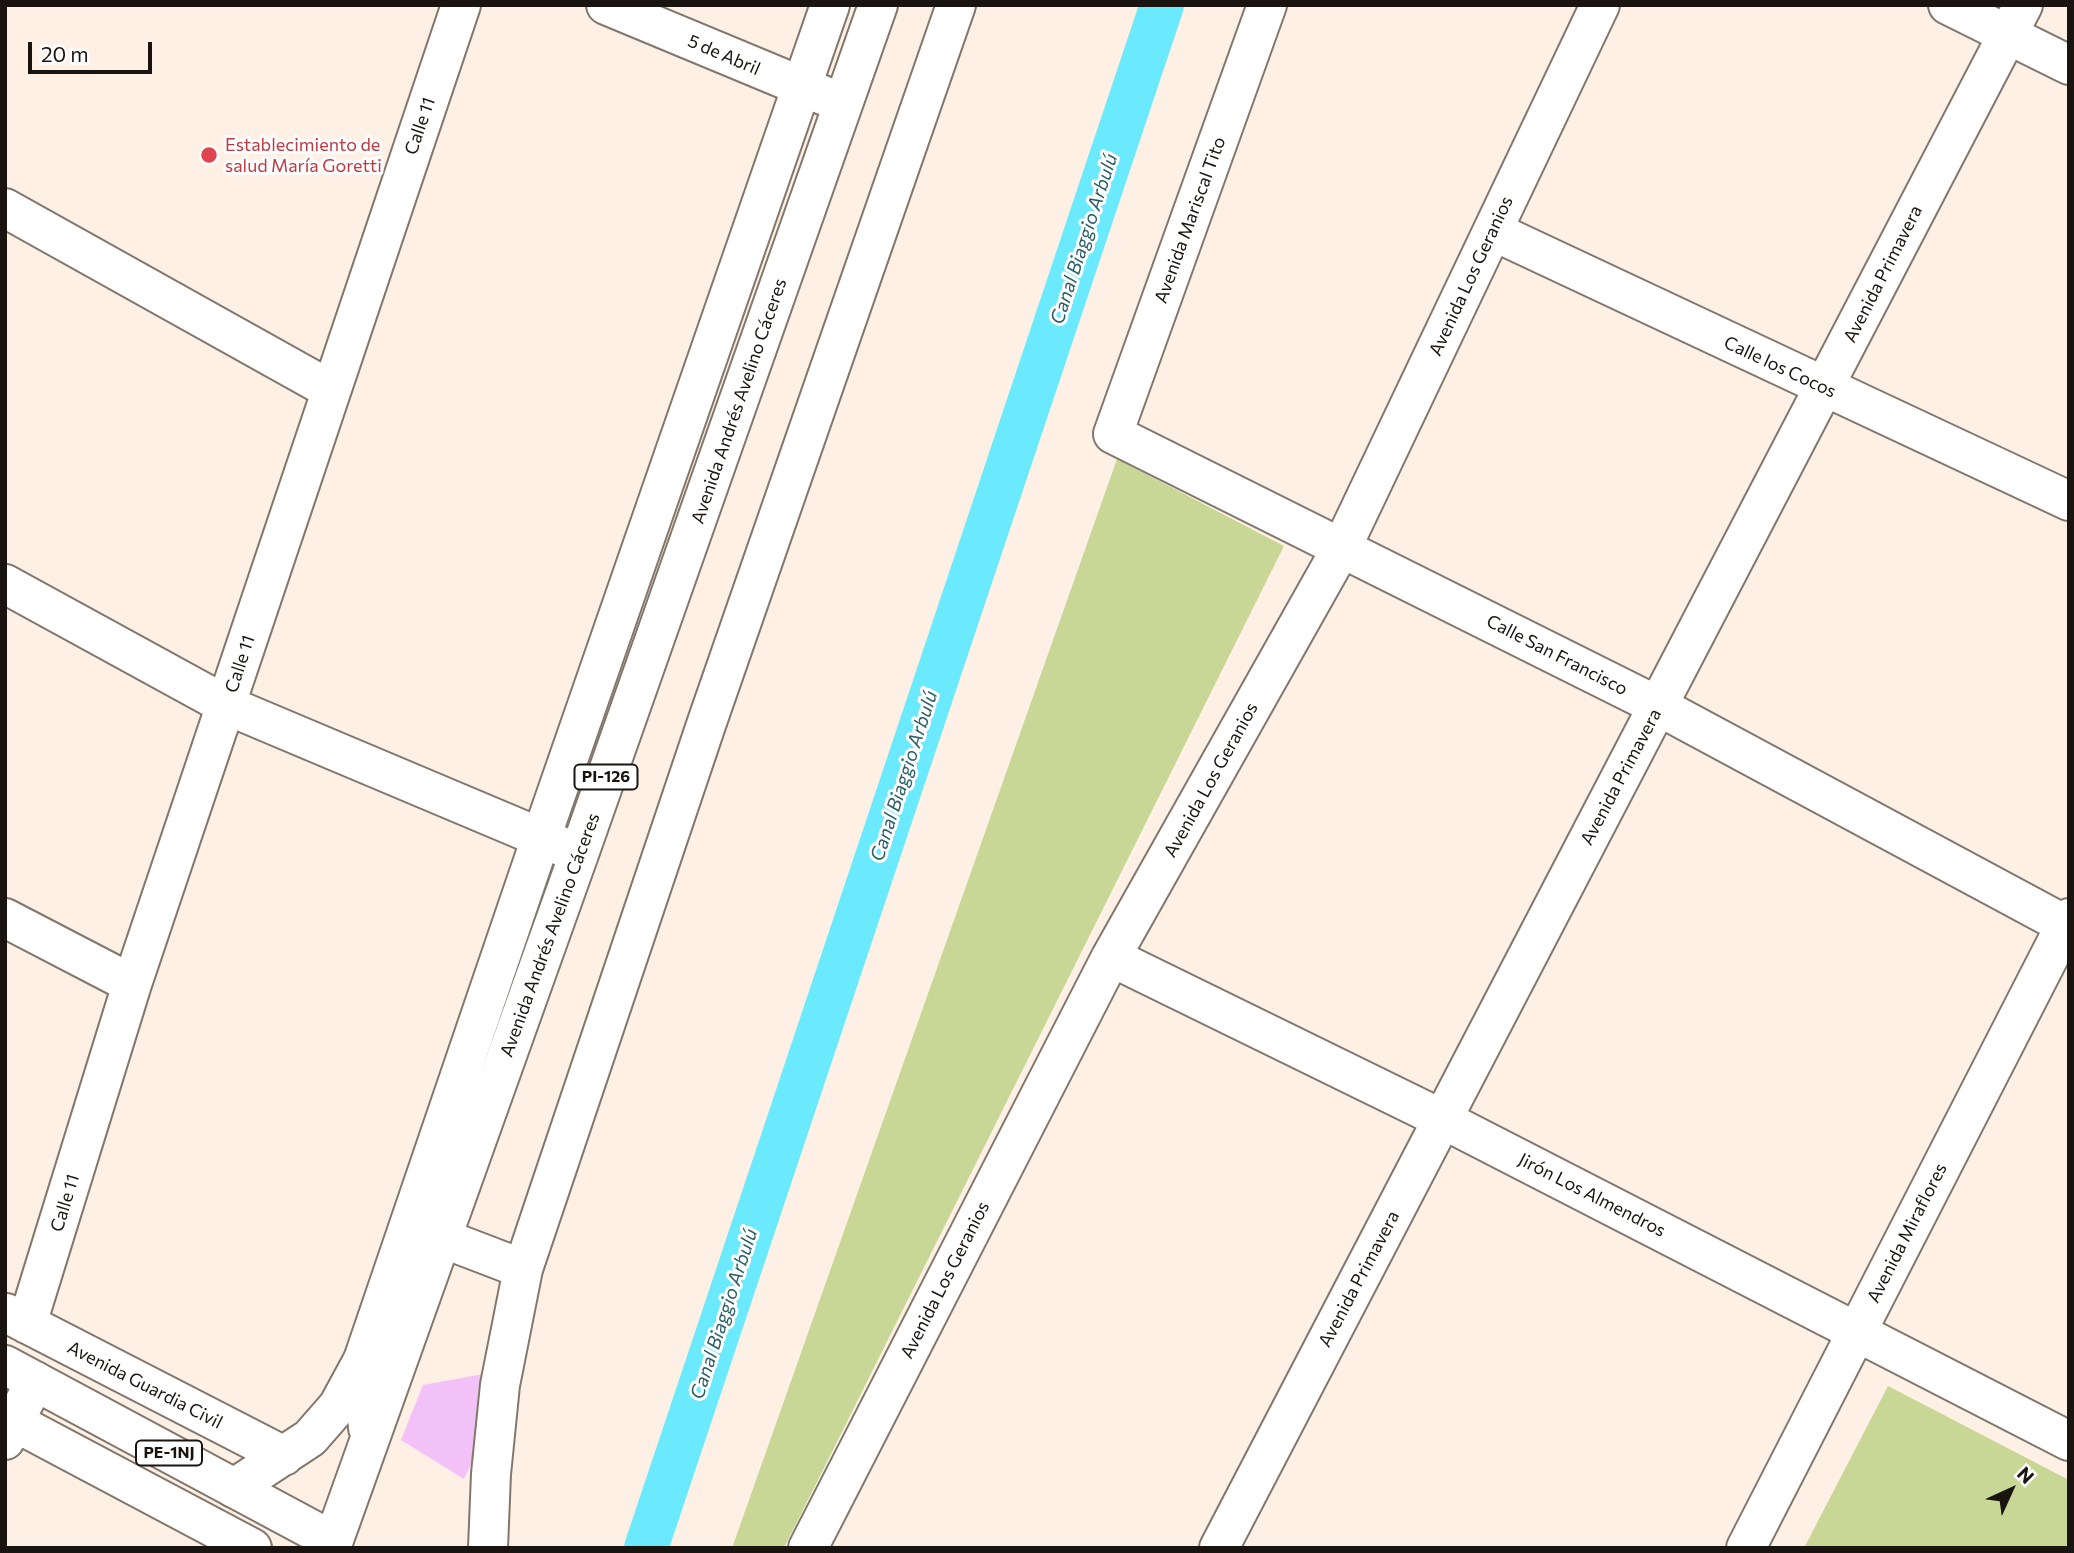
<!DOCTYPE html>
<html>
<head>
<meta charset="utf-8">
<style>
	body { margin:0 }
	#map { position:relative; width:2074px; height:1553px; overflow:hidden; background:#fef0e4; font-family:Commissioner,sans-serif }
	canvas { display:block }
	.frame { position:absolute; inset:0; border:7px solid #191410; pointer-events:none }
	.north { position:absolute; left:1976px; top:1455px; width:70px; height:70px; -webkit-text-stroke:5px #fff; paint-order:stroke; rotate:45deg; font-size:19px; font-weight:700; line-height:28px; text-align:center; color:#191410 }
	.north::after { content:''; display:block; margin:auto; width:24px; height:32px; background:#191410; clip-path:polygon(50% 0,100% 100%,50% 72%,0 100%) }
	.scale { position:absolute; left:28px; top:42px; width:124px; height:32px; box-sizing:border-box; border:4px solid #191410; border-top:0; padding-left:9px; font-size:21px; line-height:24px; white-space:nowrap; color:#191410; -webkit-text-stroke:5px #fff; paint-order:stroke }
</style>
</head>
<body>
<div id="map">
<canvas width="2074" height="1553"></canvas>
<div class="frame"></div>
<div class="north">N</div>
<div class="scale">20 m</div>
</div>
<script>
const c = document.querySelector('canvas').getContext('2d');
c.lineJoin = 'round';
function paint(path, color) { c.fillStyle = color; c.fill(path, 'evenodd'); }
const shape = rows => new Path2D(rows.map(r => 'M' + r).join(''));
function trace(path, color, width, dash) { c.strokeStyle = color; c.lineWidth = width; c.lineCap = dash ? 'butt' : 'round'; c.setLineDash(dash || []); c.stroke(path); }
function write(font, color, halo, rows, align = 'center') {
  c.font = font + ' Commissioner,sans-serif'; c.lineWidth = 6; c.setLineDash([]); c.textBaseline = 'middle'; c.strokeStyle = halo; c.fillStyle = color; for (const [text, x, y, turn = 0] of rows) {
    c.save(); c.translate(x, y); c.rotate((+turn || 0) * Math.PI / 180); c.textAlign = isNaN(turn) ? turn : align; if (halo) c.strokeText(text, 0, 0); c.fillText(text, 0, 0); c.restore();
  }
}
const green = shape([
	[1117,459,1284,546,784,1548,732,1548],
	[1888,1386,2069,1480,2069,1548,1804,1548]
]);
const canal = shape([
	[646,1548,1162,5]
]);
const building = shape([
	[489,1373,490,1425,464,1479,401,1440,423,1385]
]);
const minor = shape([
	[606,5,825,96],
	[1267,5,1113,434,1658,706,2069,927],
	[1948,5,2069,65],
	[5,208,331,390],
	[1493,231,2069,501],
	[5,584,226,705,563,847],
	[5,918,132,984],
	[1111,957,1442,1119,2069,1441],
	[6,1313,284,1456],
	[27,1324,132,984,461,5],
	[5,1440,35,1381],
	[234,1488,310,1438,338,1406,363,1360,541,838,830,5],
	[808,1548,1111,957,1342,547,1600,5],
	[1219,1548,2023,5],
	[1746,1548,2069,918]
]);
const major = shape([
	[5,1365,333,1541],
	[5,1417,252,1548]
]);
const highway = shape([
	[442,1238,523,1269],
	[363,1360,368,1428],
	[331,1548,579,854,878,5],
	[488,1548,491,1474,500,1385,523,1269,707,722,956,5]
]);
const markers = [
	[209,155,9,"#e0444e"]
];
const shields = [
	[606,777,63],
	[169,1453,66]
];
const shieldNames = [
	["PI-126",606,777],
	["PE-1NJ",169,1453]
];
const streetNames = [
	["5 de Abril",724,55,23],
	["Calle 11",420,126,-71],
	["Avenida Mariscal Tito",1190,220,-70],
	["Avenida Primavera",1883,274,-63],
	["Avenida Los Geranios",1471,276,-65],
	["Calle los Cocos",1780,367,25],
	["Avenida Andrés Avelino Cáceres",739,401,-71],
	["Calle San Francisco",1557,655,27],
	["Calle 11",240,664,-72],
	["Avenida Primavera",1621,777,-62],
	["Avenida Los Geranios",1211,780,-61],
	["Avenida Andrés Avelino Cáceres",550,935,-70],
	["Jirón Los Almendros",1592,1195,27],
	["Calle 11",65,1203,-73],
	["Avenida Miraflores",1907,1233,-63],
	["Avenida Primavera",1359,1279,-62],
	["Avenida Los Geranios",945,1280,-63],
	["Avenida Guardia Civil",145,1385,27]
];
const healthNames = [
	["Establecimiento de",225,145],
	["salud María Goretti",225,166]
];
const waterNames = [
	["Canal Biaggio Arbulú",1084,239,-72],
	["Canal Biaggio Arbulú",904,776,-72],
	["Canal Biaggio Arbulú",724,1314,-72]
];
paint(green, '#c9d796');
trace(canal, '#6beafd', 44);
paint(building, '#f2c1f8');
trace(minor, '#83776c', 42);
trace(major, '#83776c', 42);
trace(highway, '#83776c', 42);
trace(minor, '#fff', 38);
trace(major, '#fff', 38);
trace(highway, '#fff', 38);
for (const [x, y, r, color] of markers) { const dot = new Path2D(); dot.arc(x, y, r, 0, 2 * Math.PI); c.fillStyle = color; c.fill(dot); trace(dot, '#fff', 2.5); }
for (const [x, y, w] of shields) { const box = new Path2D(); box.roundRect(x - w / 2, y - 12.5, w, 25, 5); c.fillStyle = '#fff'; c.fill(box); trace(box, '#191410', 2); }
write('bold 16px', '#191410', null, shieldNames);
write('18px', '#191410', '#fff', streetNames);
write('18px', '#be3a42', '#fff', healthNames, 'left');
write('italic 19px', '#285e66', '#fff', waterNames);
</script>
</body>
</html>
